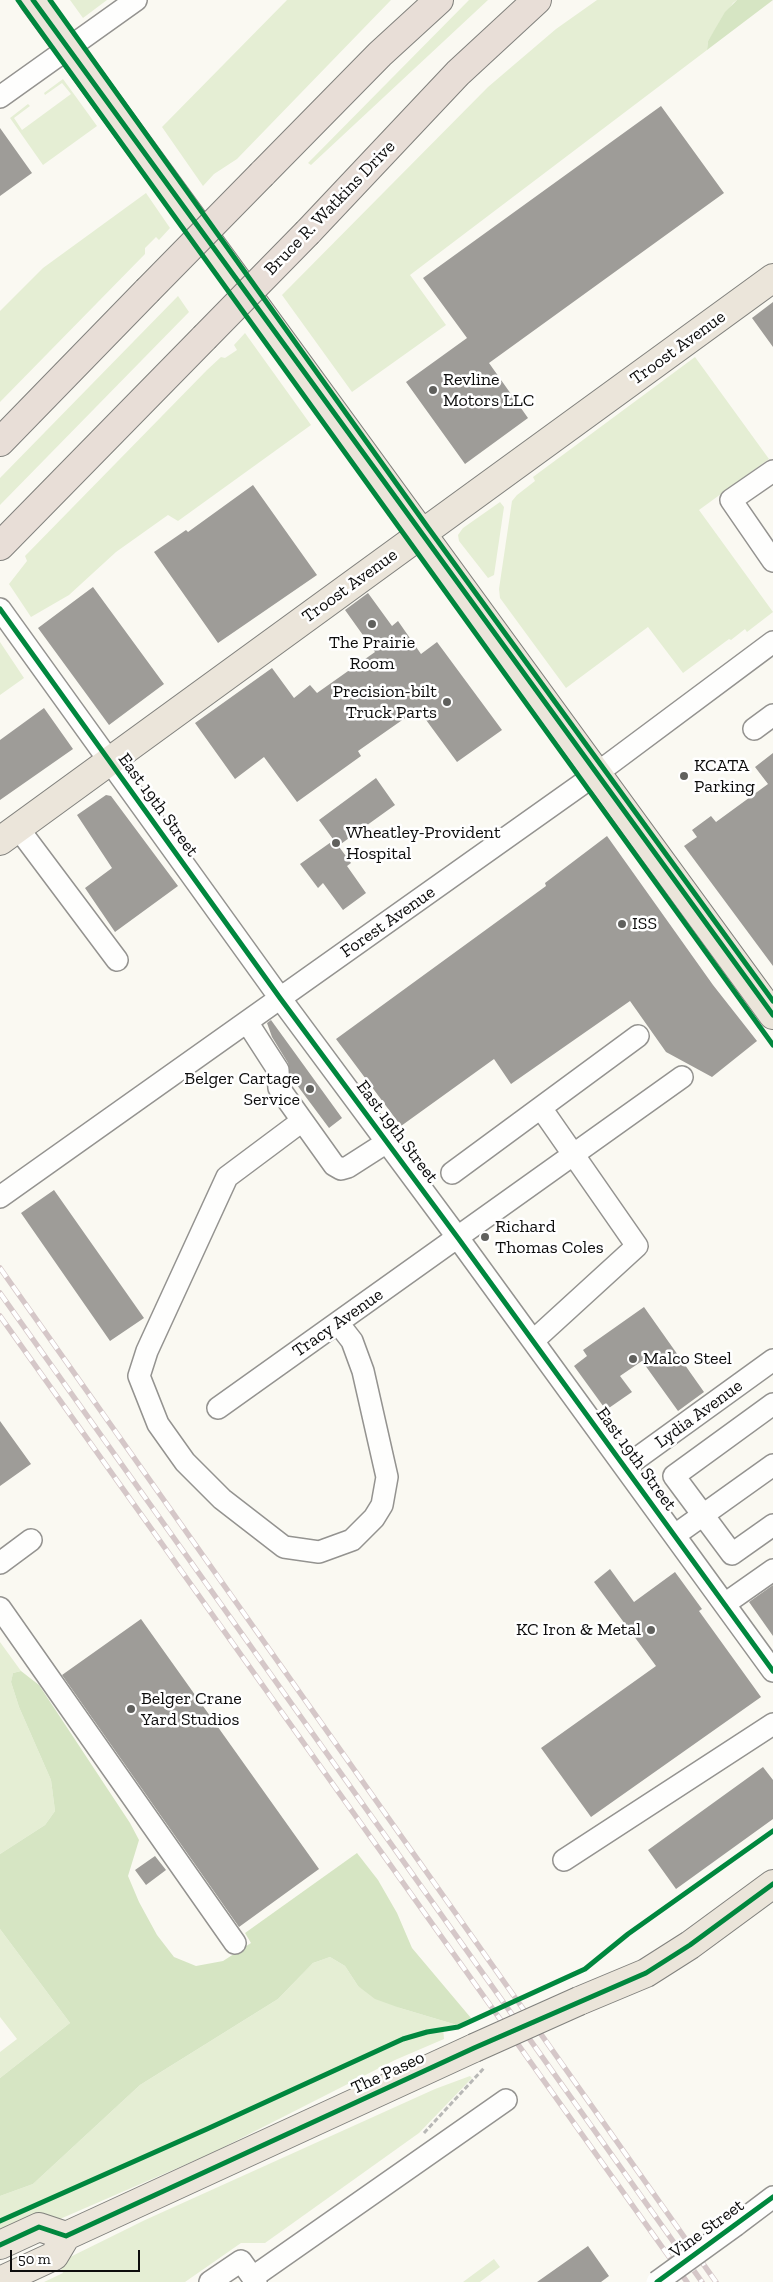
<!DOCTYPE html>
<html>
<head>
<meta charset="utf-8">
<style>
	body { margin:0 }
	#map { position:relative; width:773px; height:2282px; overflow:hidden; background:#faf9f2; font-family:"Zilla Slab",serif }
	canvas { display:block }
	.scale { position:absolute; left:10px; top:2250px; width:130px; height:22px; box-sizing:border-box; border:2px solid #0d0d0d; border-top:0; padding-left:6px; font-size:15px; line-height:18px; white-space:nowrap; color:#0d0d0d; -webkit-text-stroke:4px #fff; paint-order:stroke }
</style>
</head>
<body>
<div id="map">
<canvas width="773" height="2282"></canvas>
<div class="scale">50 m</div>
</div>
<script>
const c = document.querySelector('canvas').getContext('2d');
c.lineJoin = 'round';
function paint(path, color) { c.fillStyle = color; c.fill(path, 'evenodd'); }
const shape = rows => new Path2D(rows.map(r => 'M' + r).join(''));
function trace(path, color, width, dash) { c.strokeStyle = color; c.lineWidth = width; c.lineCap = dash ? 'butt' : 'round'; c.setLineDash(dash || []); c.stroke(path); }
function write(font, color, halo, rows, align = 'center') {
  c.font = font + ' "Zilla Slab",serif'; c.lineWidth = 5; c.setLineDash([]); c.textBaseline = 'middle'; c.strokeStyle = halo; c.fillStyle = color; for (const [text, x, y, turn = 0] of rows) {
    c.save(); c.translate(x, y); c.rotate((+turn || 0) * Math.PI / 180); c.textAlign = isNaN(turn) ? turn : align; if (halo) c.strokeText(text, 0, 0); c.fillText(text, 0, 0); c.restore();
  }
}
const green = shape([
	[70,0,107,0,83,18],
	[287,0,391,0,237,159,214,174,203,186,162,127],
	[469,0,488,0,311,165,308,163],
	[597,0,737,0,733,3,708,41,707,50,410,275,446,325,352,392,282,295,488,87,556,29],
	[63,79,97,126,43,165,10,118,28,104,30,106,14,118,22,130,71,94,62,83,45,95,44,93],
	[146,193,170,228,159,240,156,237,145,248,145,254,0,402,0,311,43,268],
	[178,296,189,312,0,505,0,478],
	[245,333,311,425,178,521,168,515,116,552,69,595,31,617,9,584,27,561,25,556,207,370,221,357,225,358,237,350,234,345],
	[695,357,769,459,699,510,773,612,747,632,745,629,731,640,729,639,683,673,648,627,566,688,500,598,499,589,512,501,517,495,535,481,533,477],
	[500,502,504,507,494,575,488,578,459,541,458,535,463,528],
	[0,642,24,678,0,695],
	[0,1642,21,1671,13,1673,11,1682,19,1707,51,1780,55,1811,45,1825,0,1854],
	[0,1929,70,2023,0,2078,0,2052,17,2039,0,2017],
	[330,1957,345,1966,358,1986,400,2008,457,2025,443,2027,444,2039,395,2060,212,2153,0,2245,0,2196,33,2184,140,2085,278,1999,313,1963],
	[470,2076,472,2078,419,2133,265,2243,241,2243,185,2282,44,2282,63,2273,58,2263,145,2220,435,2089],
	[494,2259,500,2267,480,2282,463,2282]
]);
const forest = shape([
	[737,0,773,0,707,50,708,41,725,12],
	[21,1671,39,1685,130,1823,139,1840,128,1876,139,1902,157,1935,174,1957,196,1966,223,1961,251,1943,245,1933,357,1853,378,1880,397,1913,412,1948,471,2018,457,2025,400,2008,375,1999,358,1986,345,1966,330,1957,313,1963,278,1999,140,2085,33,2184,0,2196,0,2078,70,2023,0,1929,0,1854,45,1825,55,1811,51,1780,19,1707,11,1682,13,1673]
]);
const building = shape([
	[661,106,724,193,489,363,528,418,465,464,406,382,467,338,423,278],
	[0,128,32,173,0,196],
	[773,302,773,347,752,318],
	[253,485,317,575,218,643,154,552,186,530,188,532],
	[93,587,164,684,109,725,38,628],
	[368,593,392,626,398,621,421,654,437,642,502,730,457,762,418,709,358,751,361,756,297,802,264,757,235,779,195,723,272,668,294,698,310,685,317,693,375,652,345,610],
	[44,708,73,749,0,800,0,740],
	[773,753,773,966,684,846,697,837,692,830,711,816,716,822,768,784,755,767],
	[376,778,395,805,338,846,319,820],
	[106,795,111,796,178,886,115,932,85,888,112,868,77,815],
	[607,836,713,985,757,1041,712,1077,666,1052,630,1001,511,1084,494,1059,401,1126,336,1039,546,886,545,883],
	[334,840,351,863,347,866,366,893,343,910,323,883,318,888,300,864],
	[271,1020,342,1118,329,1128,291,1077,288,1063,272,1037,267,1023],
	[54,1190,144,1318,110,1341,21,1213],
	[644,1307,704,1392,678,1411,642,1361,620,1376,632,1392,606,1410,574,1366,587,1356,583,1350],
	[0,1421,31,1464,0,1486],
	[610,1569,634,1602,675,1572,702,1609,699,1611,761,1697,591,1817,541,1748,656,1666,594,1582],
	[773,1585,773,1636,749,1602],
	[141,1619,319,1869,239,1927,62,1675],
	[763,1767,773,1780,773,1819,676,1889,648,1850],
	[155,1856,166,1870,146,1885,135,1870],
	[588,2246,609,2276,601,2282,537,2282]
]);
const path = shape([
	[424,2133,484,2068]
]);
const minor = shape([
	[0,97,136,0],
	[773,471,731,500,773,561],
	[0,609,280,998,458,1238,773,1671],
	[754,729,773,715],
	[18,828,117,960],
	[247,1022,278,1070,279,1088,334,1165,341,1169,348,1167,387,1142],
	[302,1121,227,1177,147,1351,139,1376,158,1424,185,1462,222,1499,284,1547,319,1552,352,1540,374,1518,382,1505,387,1477,363,1371,352,1341,338,1323],
	[452,1173,638,1036],
	[0,1197,596,774,773,642],
	[533,1341,637,1246,541,1108],
	[773,1404,674,1476,732,1554,773,1525],
	[218,1408,682,1077],
	[625,1467,773,1360],
	[675,1535,773,1465],
	[0,1563,31,1540],
	[726,1603,773,1570],
	[0,1608,235,1943],
	[564,1860,773,1724],
	[736,2225,773,2197],
	[253,2277,506,2100],
	[210,2282,241,2261,256,2282]
]);
const major = shape([
	[33,0,773,1015],
	[0,841,773,278],
	[579,2001,646,1973,690,1945,773,1884],
	[0,2245,39,2227,66,2236],
	[0,2281,54,2256,66,2236,474,2048]
]);
const highway = shape([
	[262,174,380,54,439,0],
	[308,232,458,73,537,0],
	[0,442,147,291],
	[0,546,204,338]
]);
const rail = shape([
	[0,1268,716,2282],
	[0,1293,702,2282],
	[0,1316,687,2282]
]);
const minorBridge = shape([
	[657,2282,736,2225]
]);
const majorBridge = shape([
	[474,2048,579,2001]
]);
const highwayBridge = shape([
	[147,291,262,174],
	[204,338,308,232]
]);
const cycleway = shape([
	[18,0,773,1045],
	[33,0,773,1015],
	[50,0,429,529,773,1001],
	[0,609,280,998,458,1238,773,1671],
	[0,2221,207,2129,403,2039,427,2032,458,2027,585,1969,628,1934,773,1831],
	[0,2245,39,2227,66,2236,474,2048,646,1973,690,1945,773,1884],
	[657,2282,773,2197]
]);
const markers = [
	[433,390,5,"#60605d"],
	[372,624,5,"#60605d"],
	[447,702,5,"#60605d"],
	[684,776,5,"#60605d"],
	[336,843,5,"#60605d"],
	[622,924,5,"#60605d"],
	[310,1089,5,"#60605d"],
	[485,1237,5,"#60605d"],
	[633,1359,5,"#60605d"],
	[651,1630,5,"#60605d"],
	[131,1709,5,"#60605d"]
];
const streetNames = [
	["Bruce R. Watkins Drive",330,208,-46],
	["Troost Avenue",678,348,-36],
	["Troost Avenue",350,586,-36],
	["East 19th Street",158,805,54],
	["Forest Avenue",388,922,-35],
	["East 19th Street",397,1132,53],
	["Tracy Avenue",338,1323,-35],
	["Lydia Avenue",699,1414,-36],
	["East 19th Street",636,1459,54],
	["The Paseo",388,2073,-25],
	["Vine Street",707,2229,-36]
];
const poiNames = [
	["Revline",443,380],
	["Motors LLC",443,401],
	["The Prairie",372,643,"center"],
	["Room",372,664,"center"],
	["Precision-bilt",437,692,"right"],
	["Truck Parts",437,713,"right"],
	["KCATA",694,766],
	["Parking",694,787],
	["Wheatley-Provident",346,833],
	["Hospital",346,854],
	["ISS",632,924],
	["Belger Cartage",300,1079,"right"],
	["Service",300,1100,"right"],
	["Richard",495,1227],
	["Thomas Coles",495,1248],
	["Malco Steel",643,1359],
	["KC Iron & Metal",641,1630,"right"],
	["Belger Crane",141,1699],
	["Yard Studios",141,1720]
];
paint(green, '#e5eed4');
paint(forest, '#d6e5c3');
paint(building, '#9e9c98');
trace(minor, '#949390', 24);
trace(major, '#81817d', 30);
trace(highway, '#81817d', 30);
trace(path, '#b8b8b6', 3, [5, 2.5]);
trace(minor, '#fefefd', 21);
trace(major, '#ebe5da', 28);
trace(highway, '#e8ded7', 28);
trace(rail, '#d5c7c8', 5.5);
trace(rail, '#fff', 4, [11]);
trace(minorBridge, '#949390', 24, []);
trace(majorBridge, '#81817d', 30, []);
trace(highwayBridge, '#81817d', 30, []);
trace(minorBridge, '#fefefd', 21);
trace(majorBridge, '#ebe5da', 28);
trace(highwayBridge, '#e8ded7', 28);
trace(cycleway, '#00873e', 5);
for (const [x, y, r, color] of markers) { const dot = new Path2D(); dot.arc(x, y, r, 0, 2 * Math.PI); c.fillStyle = color; c.fill(dot); trace(dot, '#fff', 2); }
write('18px', '#0d0d0d', '#fff', streetNames);
write('18px', '#0d0d0d', '#fff', poiNames, 'left');
</script>
</body>
</html>
